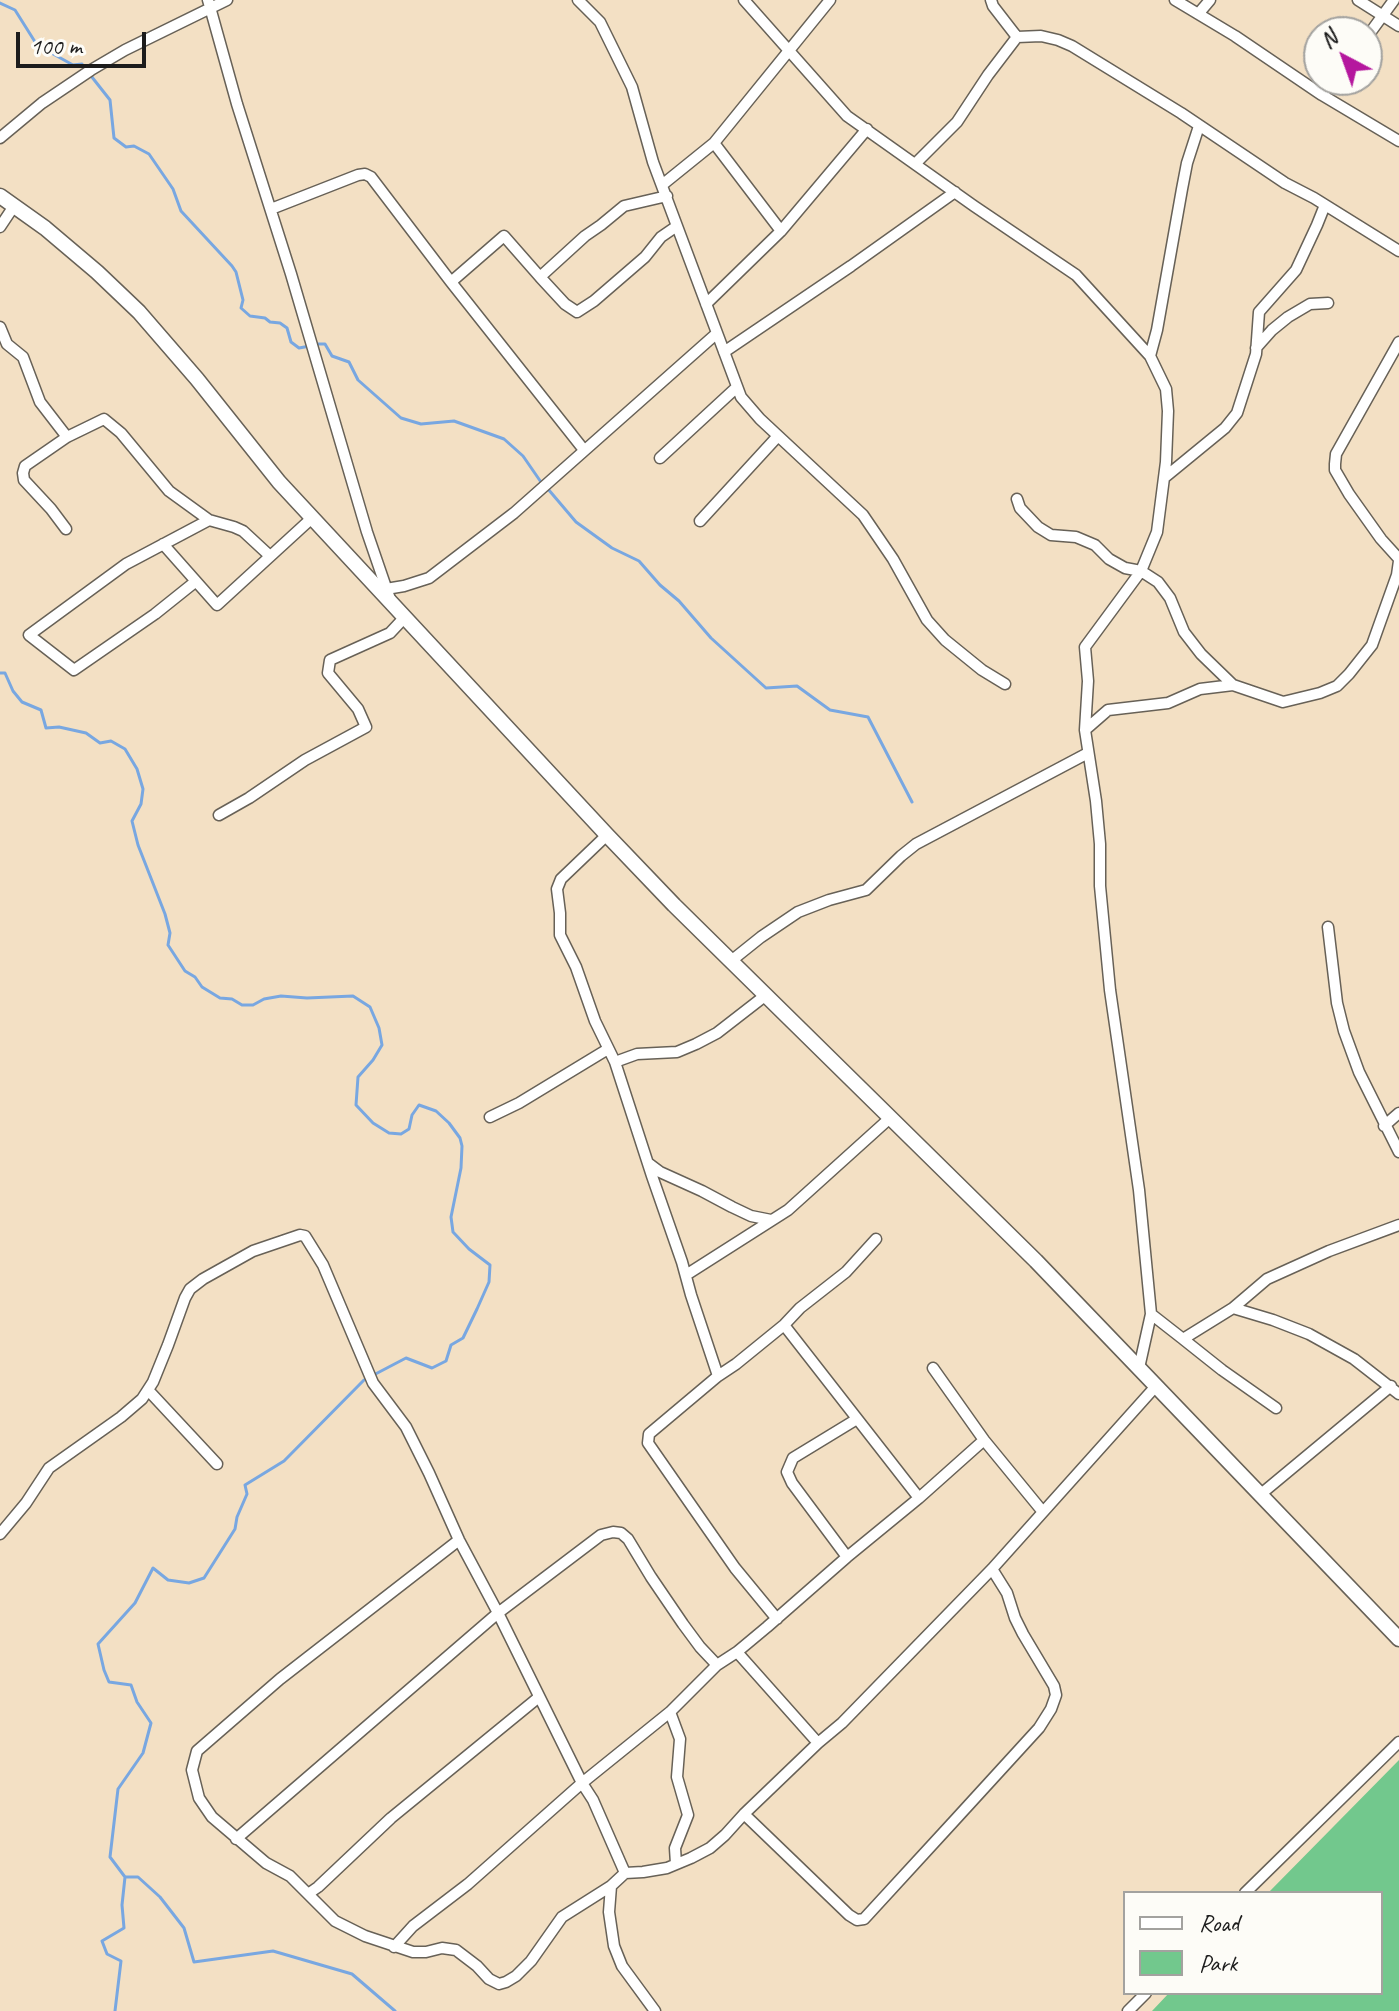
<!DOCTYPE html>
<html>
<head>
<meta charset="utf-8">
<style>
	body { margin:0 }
	#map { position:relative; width:1399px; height:2011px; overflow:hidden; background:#f3e0c4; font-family:Caveat,sans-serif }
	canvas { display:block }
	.legend { position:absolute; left:1123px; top:1891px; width:260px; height:104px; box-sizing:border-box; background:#fdfcf7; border:2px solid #a3a29f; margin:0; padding:10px 14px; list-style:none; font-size:24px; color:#1c1c1c }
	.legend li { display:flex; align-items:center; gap:16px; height:40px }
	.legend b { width:40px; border:2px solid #a3a29f }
	.north { position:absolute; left:1303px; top:16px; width:80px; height:80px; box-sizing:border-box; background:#fdfcf7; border:2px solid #a3a29f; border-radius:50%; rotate:319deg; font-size:22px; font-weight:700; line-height:32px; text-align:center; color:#1c1c1c }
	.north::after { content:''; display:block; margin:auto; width:28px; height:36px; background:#b5179e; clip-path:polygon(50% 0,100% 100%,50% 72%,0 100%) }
	.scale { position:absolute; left:16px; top:32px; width:130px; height:36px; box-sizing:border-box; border:4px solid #1c1c1c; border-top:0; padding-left:10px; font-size:24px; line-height:28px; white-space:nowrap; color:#1c1c1c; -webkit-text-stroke:6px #fdfcf7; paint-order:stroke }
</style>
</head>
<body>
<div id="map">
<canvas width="1399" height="2011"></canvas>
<ul class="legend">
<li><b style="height:10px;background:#fff"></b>Road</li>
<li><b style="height:22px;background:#72c88d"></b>Park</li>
</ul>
<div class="north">N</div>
<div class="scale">100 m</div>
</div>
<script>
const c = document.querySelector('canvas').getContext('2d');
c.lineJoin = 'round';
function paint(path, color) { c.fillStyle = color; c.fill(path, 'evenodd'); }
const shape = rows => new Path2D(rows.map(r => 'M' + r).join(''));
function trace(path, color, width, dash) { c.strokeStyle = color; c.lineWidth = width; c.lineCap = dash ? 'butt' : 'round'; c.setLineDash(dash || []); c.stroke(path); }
const green = shape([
	[1399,1760,1399,2011,1152,2011,1169,1993,1381,1993,1381,1893,1268,1893]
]);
const stream = shape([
	[0,3,15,10,37,45,73,65,82,64,84,67,110,100,114,138,126,147,134,146,149,154,173,189,181,211,232,266,236,272,243,300,241,308,250,316,265,318,270,322,280,323,287,328,291,342,299,348,310,346],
	[318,344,325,344,332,356,349,362,358,380,401,418,421,424,454,421,504,439,523,456,543,485],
	[548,489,576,522,612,548,639,561,660,585,679,601,711,638,766,688,797,686,830,710,868,717,912,802],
	[0,673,5,673,13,691,22,702,41,710,46,728,59,727,86,733,100,743,111,741,125,749,137,769,143,789,141,804,132,821,138,845,165,914,170,933,168,945,185,971,195,977,202,987,220,998,232,999,242,1005,253,1005,264,999,281,996,307,998,353,996,370,1007,379,1028,382,1045,373,1060,358,1077,356,1105,373,1123,389,1133,401,1134,409,1129,412,1115,419,1105,436,1111,449,1123,460,1138,462,1146,461,1168,451,1217,453,1232,469,1249,490,1265,489,1282,477,1309,463,1338,451,1345,446,1361,432,1368,406,1358,364,1380,284,1461,245,1485,247,1494,237,1517,235,1529,204,1578,189,1583,168,1580,153,1568,135,1603,98,1644,104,1670,109,1682,131,1685,137,1702,151,1723,143,1753,118,1789,110,1857,125,1877,122,1905,124,1928,102,1941,107,1954,121,1961,115,2011],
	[125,1877,138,1877,160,1897,184,1928,194,1962,273,1951,352,1974,395,2011]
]);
const minor = shape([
	[208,0,237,104,291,274,367,532,390,599],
	[578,0,600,22,632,87,653,162,741,397,760,419,863,515,893,559,927,620,945,640,982,670,1005,684],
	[744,0,847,116,974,206,1076,275,1150,356,1166,389,1168,411,1166,462,1157,532,1141,571,1085,647,1088,681,1085,730,1096,801,1100,844,1100,886,1110,990,1139,1190,1151,1314,1139,1368],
	[830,0,714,143,781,231,867,129],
	[991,0,993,6,1017,37,1041,36,1058,40,1072,46,1181,113,1285,183,1314,198,1399,251],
	[1175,0,1235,36,1322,95,1399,141],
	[1358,0,1399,26],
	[1199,13,1210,0],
	[1367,37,1394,0],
	[1322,95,1334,80],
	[0,138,42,103,91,70,125,50,227,0],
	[915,164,957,122,988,75,1017,37],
	[662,185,714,143],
	[667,196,624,206,601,225,585,236,540,277,565,304,577,312,594,301,645,257,661,237,677,226],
	[271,209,358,175,365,174,371,177,451,282,584,450],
	[0,227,14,206],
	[451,282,504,236,540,277],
	[706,304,781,231],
	[0,327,7,344,23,357,40,402,67,437],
	[1399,342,1336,454,1335,464,1335,470,1349,494,1381,539,1399,559],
	[1256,348,1272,330,1288,317,1310,304,1328,303],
	[724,352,851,266,955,192],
	[1150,356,1157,330,1182,189,1187,163,1199,126],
	[660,458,737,387],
	[1164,478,1225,428,1237,413,1256,354,1259,312,1296,270,1317,225,1325,205],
	[1017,499,1020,508,1038,527,1051,535,1076,537,1095,545,1109,559,1125,568,1141,571,1158,582,1170,598,1184,632,1201,654,1233,685,1283,702,1320,693,1337,686,1349,674,1372,645,1397,575,1399,561],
	[700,521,778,436],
	[66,529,51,509,24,480,23,473,25,466,67,437,104,419,121,433,169,491,209,520],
	[163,544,217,605,312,518],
	[195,582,155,614,74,670,29,635,126,564,209,520,234,527,243,531,270,556],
	[386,589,404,586,429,578,514,513,716,334],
	[1085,730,1108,710,1168,703,1200,689,1233,685],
	[219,815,249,798,305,760,366,727,358,709,328,673,330,660,390,633,404,618],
	[607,835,561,879,557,889,560,913,560,935,576,967,595,1021,615,1062,652,1176,682,1262,691,1295,718,1376,736,1364,784,1325,800,1308,846,1272,876,1239],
	[1328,927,1337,1003,1344,1031,1359,1072,1399,1152],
	[731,961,761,937,798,912,829,900,866,890,901,856,916,844,1088,753],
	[615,1062,637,1054,677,1052,696,1044,717,1033,766,995],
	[490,1117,519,1103,608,1049],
	[1384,1126,1399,1113],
	[648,1163,660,1172,702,1191,732,1207,751,1216,771,1220],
	[686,1275,788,1210,890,1118],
	[1233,1308,1273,1320,1309,1334,1354,1359,1399,1394],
	[1151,1314,1183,1339,1233,1308,1267,1279,1329,1251,1399,1225],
	[784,1325,919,1498],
	[1183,1339,1222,1370,1276,1408],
	[933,1368,984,1440,1043,1512],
	[718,1376,649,1434,648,1443,735,1568,777,1619],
	[148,1390,217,1464],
	[1261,1494,1391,1386],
	[0,1534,26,1503,49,1468,121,1417,142,1399,153,1382,168,1345,185,1298,190,1289,203,1279,253,1251,300,1235,305,1236,323,1265,373,1383,406,1427,429,1473,459,1540,498,1613,582,1783,593,1800,625,1873,611,1886,562,1917,531,1961,516,1976,506,1982,499,1984,489,1979,477,1966,456,1950,442,1948,426,1952,413,1952,365,1936,335,1921,290,1876,266,1863,212,1817,199,1798,192,1770,197,1751,280,1679,459,1540],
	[847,1557,792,1483,787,1472,793,1458,857,1419],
	[992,1569,1007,1593,1015,1618,1023,1634,1054,1686,1056,1695,1051,1709,1039,1728,954,1821,864,1919,857,1920,849,1915,744,1814,818,1743,842,1723,992,1569,1156,1386],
	[737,1652,818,1743],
	[670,1712,680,1739,677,1777,688,1815,675,1848,676,1864],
	[236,1839,498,1613,601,1535,613,1532,621,1533,628,1539,651,1577,683,1624,700,1647,717,1665],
	[625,1873,643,1872,667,1868,691,1858,710,1848,725,1835,744,1814],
	[611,1886,609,1912,614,1946,622,1966,655,2011],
	[1245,1893,1399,1742],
	[308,1894,318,1887,391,1818,539,1697],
	[394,1947,413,1926,468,1884,582,1783,670,1712,717,1665,737,1652,767,1627,847,1557,919,1498,984,1440],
	[1128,2011,1146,1993]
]);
const major = shape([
	[0,196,45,228,97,272,139,312,197,379,279,482,607,835,674,905,1036,1261,1399,1639]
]);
paint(green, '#72c88d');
trace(stream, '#78a7e1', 3);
trace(minor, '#676157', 13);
trace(major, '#676157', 17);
trace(minor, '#fff', 10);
trace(major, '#fff', 14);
</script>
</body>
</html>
